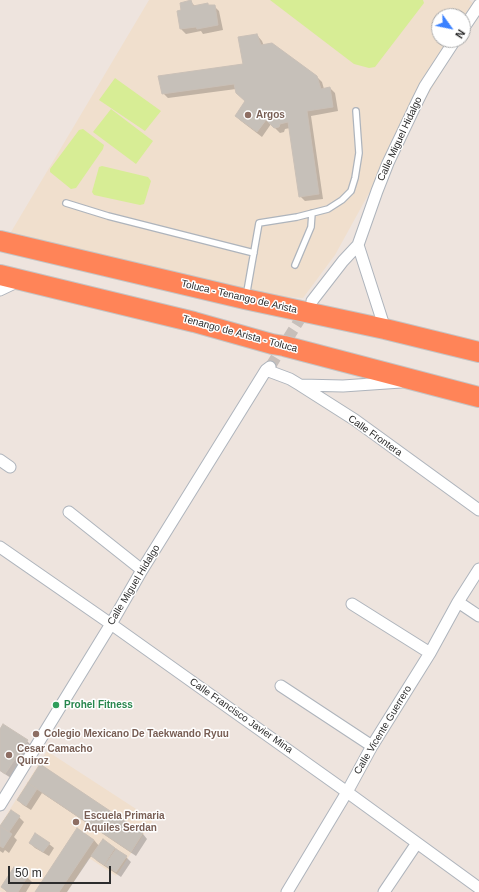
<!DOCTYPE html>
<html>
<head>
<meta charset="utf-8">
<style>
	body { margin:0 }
	#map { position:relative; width:479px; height:892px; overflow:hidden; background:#eee4de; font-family:Arial,sans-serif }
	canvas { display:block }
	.north { position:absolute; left:431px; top:8px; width:40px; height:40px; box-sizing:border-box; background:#fff; border:1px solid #ababab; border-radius:50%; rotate:123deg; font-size:11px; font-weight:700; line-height:16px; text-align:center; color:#2c2c2c }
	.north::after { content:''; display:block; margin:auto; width:14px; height:18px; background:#3a81ff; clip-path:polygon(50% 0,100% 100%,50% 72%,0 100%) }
	.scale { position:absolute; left:8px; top:866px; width:103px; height:18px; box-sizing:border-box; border:2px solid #2c2c2c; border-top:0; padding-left:5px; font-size:12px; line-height:14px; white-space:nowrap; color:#2c2c2c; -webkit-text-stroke:3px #fff; paint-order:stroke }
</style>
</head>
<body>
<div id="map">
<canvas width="479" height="892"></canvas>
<div class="north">N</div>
<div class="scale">50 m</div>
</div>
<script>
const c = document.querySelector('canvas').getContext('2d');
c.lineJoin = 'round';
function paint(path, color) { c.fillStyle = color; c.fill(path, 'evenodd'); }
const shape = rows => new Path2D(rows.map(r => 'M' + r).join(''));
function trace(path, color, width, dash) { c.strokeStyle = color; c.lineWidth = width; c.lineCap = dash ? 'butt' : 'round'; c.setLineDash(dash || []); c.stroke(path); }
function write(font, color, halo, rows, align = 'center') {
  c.font = font + ' Arial,sans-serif'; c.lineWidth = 3; c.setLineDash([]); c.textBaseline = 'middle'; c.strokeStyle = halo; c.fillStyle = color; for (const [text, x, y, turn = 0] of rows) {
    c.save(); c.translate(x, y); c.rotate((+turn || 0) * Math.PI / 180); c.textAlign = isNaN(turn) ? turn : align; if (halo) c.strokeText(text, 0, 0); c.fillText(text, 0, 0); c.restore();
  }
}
const education = shape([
	[149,0,469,0,479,8,479,9,463,36,463,16,439,16,439,40,461,40,368,195,335,255,303,298,244,294,11,232],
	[47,751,153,820,116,876,89,858,67,892,2,892,0,891,0,825]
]);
const pitch = shape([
	[270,0,423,0,424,3,375,67,369,68,354,64],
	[115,78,161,111,145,131,99,100],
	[111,109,153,141,136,164,93,132],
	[83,129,104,145,103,149,76,188,71,189,50,172,50,169,79,130],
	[102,166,148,177,151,181,144,204,140,205,94,195,92,192,99,167]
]);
const shadow = shape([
	[191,2,196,7,208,4,209,6,214,6,219,11,223,30,203,34,201,31,186,34,181,29,182,11],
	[257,35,262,41,264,46,317,77,322,82,324,89,330,88,335,93,338,111,311,116,323,199,305,201,300,196,290,128,285,129,284,132,280,133,271,124,262,137,241,121,236,116,246,101,236,89,168,98,163,93,244,65],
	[0,731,27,741,32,746,11,778,0,771],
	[41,765,143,834,147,839,136,856,42,793,31,810,23,805,18,800],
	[19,817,24,822,14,837,17,840,9,853,5,850,3,853,0,851,0,829],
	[78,830,94,840,99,846,115,848,126,857,131,862,121,877,97,861,92,855,67,892,36,892],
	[30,843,49,844,54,848,49,856,35,848],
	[27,877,32,882,26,892,7,892,2,887]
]);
const building = shape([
	[191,0,193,6,208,3,208,5,215,5,218,25,197,29,196,27,180,29,177,11,181,10,180,3,191,0],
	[257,34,261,45,272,43,317,76,321,89,330,87,333,107,307,111,319,194,299,197,288,122,280,124,279,127,274,128,266,120,257,132,235,116,245,101,236,93,234,84,162,94,158,76,243,64,238,37,257,34],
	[3,724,28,740,5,774,0,770,0,729,3,724],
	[40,764,143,833,131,852,28,783,40,764],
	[28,783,37,789,26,806,17,800,28,783],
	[11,810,20,816,9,832,0,826,11,810],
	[0,826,12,834,3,848,0,846,0,826],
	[77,828,94,840,59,892,35,892,77,828],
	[35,833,50,843,43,852,29,843,35,833],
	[103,839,115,848,104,865,91,856,103,839],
	[116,849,127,856,116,872,105,865,116,849],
	[14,867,28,876,18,892,8,892,1,887,14,867]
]);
const streetTunnel = shape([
	[270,367,307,308]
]);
const lane = shape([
	[66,203,108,216,254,253],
	[295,265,311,227,312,213],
	[246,297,259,223,297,217,328,209,342,200,351,191,355,178,359,153,356,111]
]);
const street = shape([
	[463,29,479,5],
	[358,245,385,329],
	[0,290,19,281],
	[312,301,343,261,358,245,377,191,388,163,418,100,425,86,455,40],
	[266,370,290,379,300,385,355,420,479,510],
	[301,385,343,386,401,382],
	[0,460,10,467],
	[69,512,142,570],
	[0,547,111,624,347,792,479,888],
	[458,602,479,616],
	[352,604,430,653],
	[281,686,372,746],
	[0,805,111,624,142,570,266,370,270,367],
	[287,892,347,792,372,746,430,653,458,602,479,569],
	[384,892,417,843]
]);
const highway = shape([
	[0,241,245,299,385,329,479,352],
	[0,275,194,322,272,344,284,346,479,397]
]);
const markers = [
	[248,115,4,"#8d6e63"],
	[56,705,4,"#2e9e5b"],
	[36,734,4,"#8d6e63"],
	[9,755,4,"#8d6e63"],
	[76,822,4,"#8d6e63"]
];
const educationNames = [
	["Argos",256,115],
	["Colegio Mexicano De Taekwando Ryuu",44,734],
	["Cesar Camacho",17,749],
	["Quiroz",17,761],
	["Escuela Primaria",84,816],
	["Aquiles Serdan",84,828]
];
const streetNames = [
	["Calle Miguel Hidalgo",400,139,-65],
	["Toluca - Tenango de Arista",239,297,13],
	["Tenango de Arista - Toluca",240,334,15],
	["Calle Frontera",375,436,35],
	["Calle Miguel Hidalgo",134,585,-59],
	["Calle Francisco Javier Mina",241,716,35],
	["Calle Vicente Guerrero",383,730,-59]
];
const leisureNames = [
	["Prohel Fitness",64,705]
];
paint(education, '#f0dfcd');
paint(pitch, '#d7ed95');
paint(shadow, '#0003');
paint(building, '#c6c0b9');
trace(building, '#cac0b7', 1);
trace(streetTunnel, '#c7bfba', 11, [11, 5.5]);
trace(lane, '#aeb4bc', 8);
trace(street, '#aeb4bc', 13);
trace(highway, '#c4c4c4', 22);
trace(lane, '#fff', 5.5);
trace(street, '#fff', 11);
trace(highway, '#ff8458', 20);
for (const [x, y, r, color] of markers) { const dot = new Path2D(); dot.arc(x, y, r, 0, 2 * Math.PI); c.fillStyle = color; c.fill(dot); trace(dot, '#fff', 1.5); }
write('bold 10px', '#785e54', '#fff', educationNames, 'left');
write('10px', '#2c2c2c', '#fff', streetNames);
write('bold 10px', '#27864d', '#fff', leisureNames, 'left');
</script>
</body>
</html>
